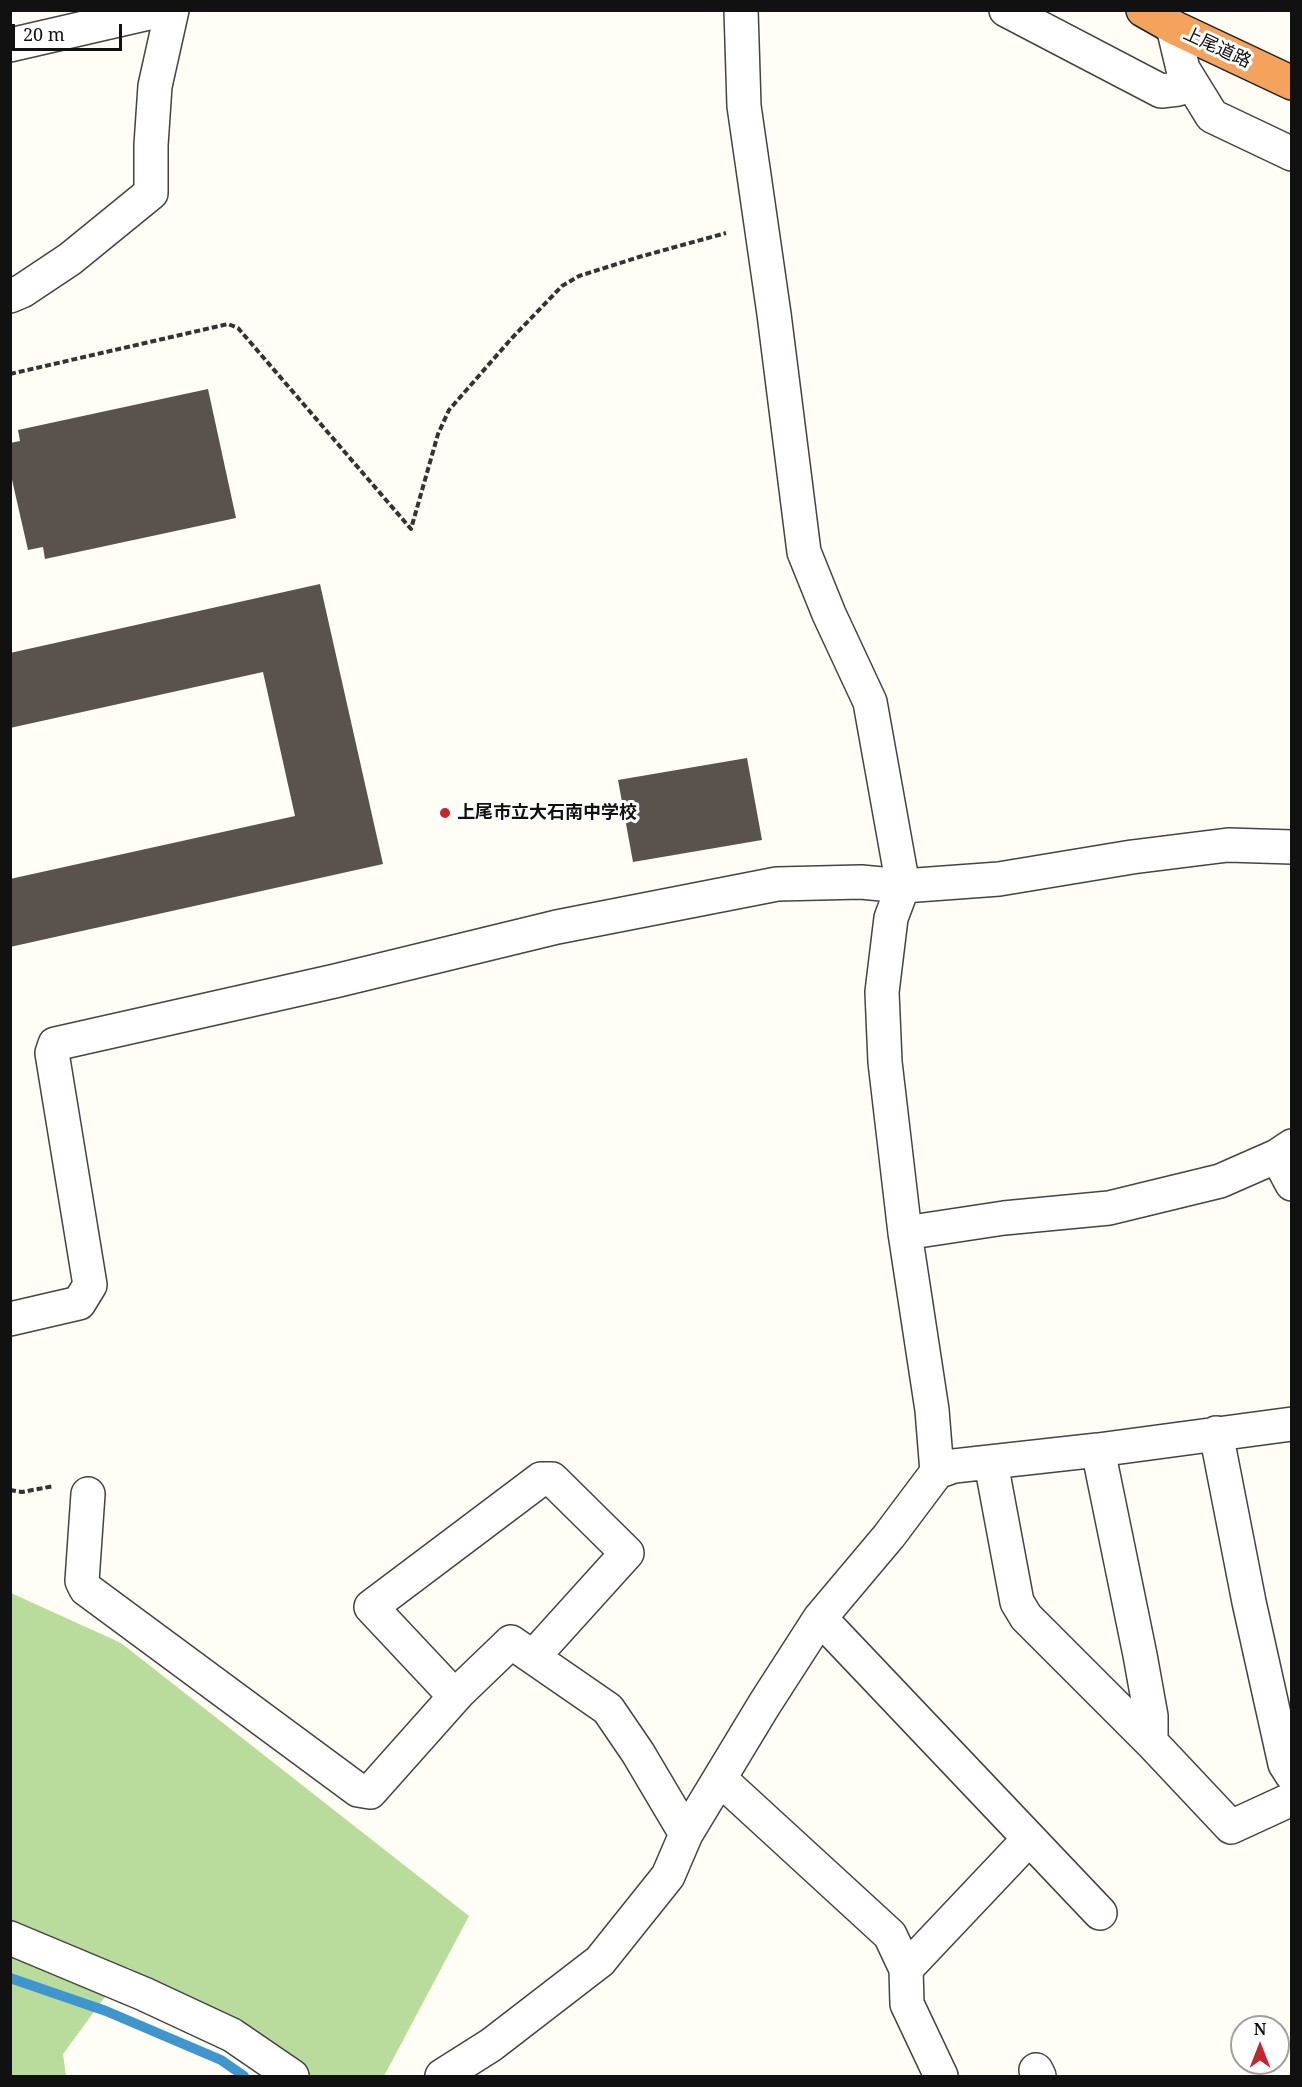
<!DOCTYPE html>
<html>
<head>
<meta charset="utf-8">
<style>
	body { margin:0 }
	#map { position:relative; width:1302px; height:2087px; overflow:hidden; background:#fffdf5; font-family:"Noto Serif",serif }
	canvas { display:block }
	.frame { position:absolute; inset:0; border:12px solid #111; pointer-events:none }
	.north { position:absolute; left:1230px; top:2015px; width:60px; height:60px; box-sizing:border-box; background:#fff; border:2px solid #a0a0a0; border-radius:50%; rotate:0deg; font-size:16px; font-weight:700; line-height:24px; text-align:center; color:#111 }
	.north::after { content:''; display:block; margin:auto; width:21px; height:27px; background:#c4262e; clip-path:polygon(50% 0,100% 100%,50% 72%,0 100%) }
	.scale { position:absolute; left:12px; top:24px; width:110px; height:27px; box-sizing:border-box; border:3px solid #111; border-top:0; padding-left:8px; font-size:18px; line-height:21px; white-space:nowrap; color:#111; -webkit-text-stroke:4px #fff; paint-order:stroke }
</style>
</head>
<body>
<div id="map">
<canvas width="1302" height="2087"></canvas>
<div class="frame"></div>
<div class="north">N</div>
<div class="scale">20 m</div>
</div>
<script>
const c = document.querySelector('canvas').getContext('2d');
c.lineJoin = 'round';
function paint(path, color) { c.fillStyle = color; c.fill(path, 'evenodd'); }
const shape = rows => new Path2D(rows.map(r => 'M' + r).join(''));
function trace(path, color, width, dash) { c.strokeStyle = color; c.lineWidth = width; c.lineCap = dash ? 'butt' : 'round'; c.setLineDash(dash || []); c.stroke(path); }
function write(font, color, halo, rows, align = 'center') {
  c.font = font + ' "Noto Serif","Noto Sans JP",serif'; c.lineWidth = 6; c.setLineDash([]); c.textBaseline = 'middle'; c.strokeStyle = halo; c.fillStyle = color; for (const [text, x, y, turn = 0] of rows) {
    c.save(); c.translate(x, y); c.rotate((+turn || 0) * Math.PI / 180); c.textAlign = isNaN(turn) ? turn : align; if (halo) c.strokeText(text, 0, 0); c.fillText(text, 0, 0); c.restore();
  }
}
const forest = shape([
	[11,1593,121,1643,469,1916,384,2076,308,2076,264,2038,127,1967,63,2054,66,2076,11,2076]
]);
const stream = shape([
	[10,1978,106,2011,221,2060,244,2076]
]);
const building = shape([
	[208,389,236,518,45,559,43,547,28,550,10,471,10,443,20,441,18,430],
	[320,584,383,864,10,947,10,879,295,816,263,672,10,728,10,653],
	[747,758,762,840,633,862,618,780]
]);
const path = shape([
	[10,374,228,324,238,328,411,529,438,434,449,410,511,339,562,286,579,276,639,257,726,233],
	[10,1490,22,1492,54,1486]
]);
const minor = shape([
	[1006,10,1161,91,1178,89,1192,84],
	[1173,27,1183,69,1212,116,1292,154],
	[10,45,162,10],
	[10,296,22,291,70,259,151,193,151,145,155,86,172,10],
	[1277,1156,1292,1184],
	[905,1233,1004,1218,1109,1208,1220,1181,1277,1156,1292,1146],
	[10,1319,79,1303,90,1285,52,1053,55,1044,335,981,557,927,777,884,861,882,903,886,999,879,1132,857,1228,845,1292,847],
	[1216,1433,1249,1602,1285,1764,1292,1775],
	[1098,1450,1140,1655,1151,1716,1151,1742],
	[991,1463,1017,1602,1026,1617,1151,1742,1231,1827,1292,1799],
	[937,1472,954,1466,1098,1450,1292,1424],
	[88,1494,82,1581,86,1589,358,1790,370,1792,459,1692],
	[820,1618,1100,1913],
	[533,1657,627,1553,552,1479,541,1479,371,1607,448,1689,459,1692,511,1642,608,1709,638,1753,686,1834],
	[720,1779,890,1935,906,1969,907,2004,941,2076],
	[10,1938,144,1994,232,2035,292,2076],
	[906,1969,1028,1840],
	[1036,2070,1039,2076],
	[442,2076,491,2045,600,1961,668,1876,686,1834,764,1705,820,1618,889,1536,937,1472,932,1410,905,1233,885,1062,882,992,891,918,903,886,870,702,829,614,804,552,774,314,744,106,741,10]
]);
const highway = shape([
	[1143,10,1173,27,1292,83]
]);
const markers = [
	[445,813,6,"#c4262e"]
];
const streetNames = [
	["上尾道路",1217,48,25]
];
const poiNames = [
	["上尾市立大石南中学校",457,813]
];
paint(forest, '#b9dc9c');
trace(stream, '#3f96cf', 10);
paint(building, '#5a524d');
trace(minor, '#444', 36);
trace(highway, '#222', 36);
trace(path, '#333', 4, [6, 3]);
trace(minor, '#fff', 33);
trace(highway, '#f5a25d', 33);
for (const [x, y, r, color] of markers) { const dot = new Path2D(); dot.arc(x, y, r, 0, 2 * Math.PI); c.fillStyle = color; c.fill(dot); trace(dot, '#fff', 2); }
write('18px', '#111', '#fff', streetNames);
write('bold 18px', '#111', '#fff', poiNames, 'left');
</script>
</body>
</html>
